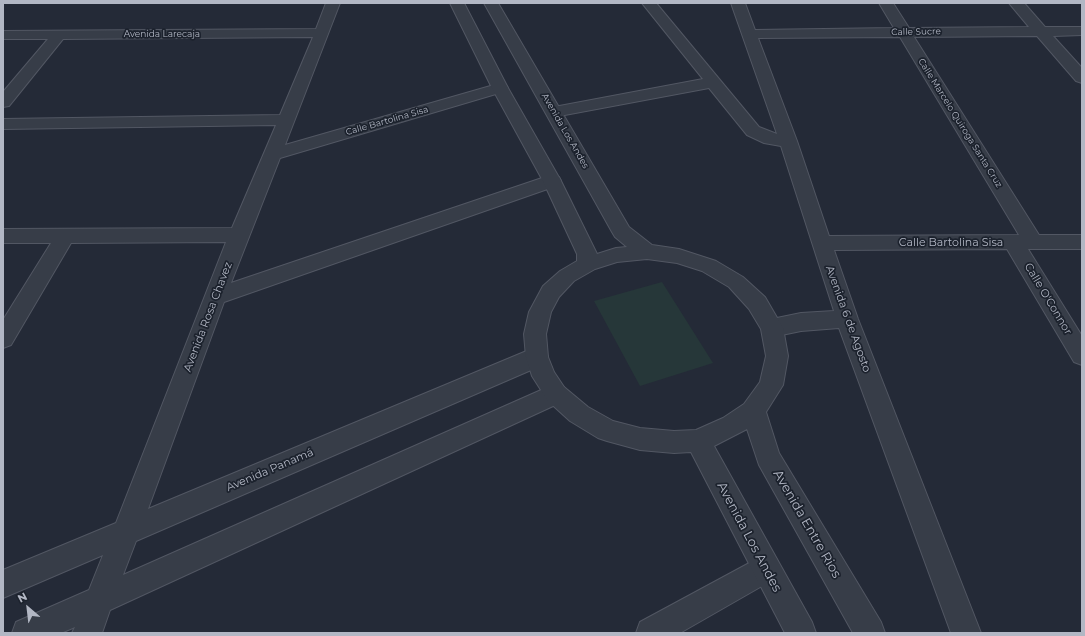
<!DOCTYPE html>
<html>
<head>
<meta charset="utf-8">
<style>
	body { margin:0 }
	#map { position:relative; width:1085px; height:636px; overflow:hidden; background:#242a37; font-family:Montserrat,sans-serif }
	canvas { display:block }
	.frame { position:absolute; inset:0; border:4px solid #b2b7c4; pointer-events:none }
	.north { position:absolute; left:8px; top:588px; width:40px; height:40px; -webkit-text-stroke:3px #1c222d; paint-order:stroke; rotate:332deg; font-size:11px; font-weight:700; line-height:16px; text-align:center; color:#b2b7c4 }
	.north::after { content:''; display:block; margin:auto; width:14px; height:18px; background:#b2b7c4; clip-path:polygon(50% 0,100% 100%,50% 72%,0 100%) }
</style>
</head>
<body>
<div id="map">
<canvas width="1085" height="636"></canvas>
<div class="frame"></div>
<div class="north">N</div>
</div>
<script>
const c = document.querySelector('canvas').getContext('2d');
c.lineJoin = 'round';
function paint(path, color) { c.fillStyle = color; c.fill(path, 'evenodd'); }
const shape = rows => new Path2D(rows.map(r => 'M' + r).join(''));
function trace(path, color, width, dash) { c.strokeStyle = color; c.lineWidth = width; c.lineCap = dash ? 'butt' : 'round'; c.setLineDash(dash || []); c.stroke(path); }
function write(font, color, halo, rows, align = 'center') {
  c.font = font + ' Montserrat,sans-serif'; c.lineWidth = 3.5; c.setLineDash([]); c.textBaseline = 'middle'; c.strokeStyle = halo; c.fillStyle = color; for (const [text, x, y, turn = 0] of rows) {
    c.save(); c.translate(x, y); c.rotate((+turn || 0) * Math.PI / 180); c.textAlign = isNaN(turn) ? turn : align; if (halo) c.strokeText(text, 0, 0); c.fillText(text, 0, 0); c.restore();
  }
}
const green = shape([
	[662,282,713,363,640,386,594,301]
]);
const minor = shape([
	[326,3,340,3,285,145,494,85,500,83,506,85,508,88,506,91,280,158,231,283,545,177,552,175,559,177,561,181,559,185,224,302,148,509,529,350,537,348,545,350,548,357,545,364,136,541,123,575,548,387,556,384,564,387,568,394,564,401,110,610,102,633,72,633,75,627,61,633,12,633,16,622,89,590,103,555,3,598,3,570,116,523,226,242,71,243,11,345,3,348,3,320,51,243,3,243,3,229,232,228,276,125,3,129,3,119,280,115,313,37,63,39,9,106,3,107,3,92,48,39,3,39,3,31,316,29,326,3],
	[642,3,656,3,759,127,777,134,731,3,745,3,755,30,894,28,879,3,893,3,909,28,1029,27,1009,3,1024,3,1045,27,1082,27,1082,35,1053,36,1082,68,1082,83,1076,81,1037,36,914,37,1039,235,1082,235,1082,249,1028,249,1082,336,1082,365,1074,362,1007,249,834,250,858,319,981,633,951,633,839,328,801,331,772,337,764,334,761,328,764,322,772,319,801,313,834,311,781,146,764,143,747,135,709,88,554,117,548,116,546,112,548,108,554,107,703,79,642,3],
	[900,37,1019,235,829,236,797,141,758,38,900,37],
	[766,554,776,558,780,568,776,578,680,633,636,633,640,622,766,554]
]);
const tertiary = shape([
	[450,3,464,3,508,88,561,181,597,254,616,248,627,247,615,237,612,232,484,3,498,3,629,227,652,245,679,249,716,261,743,277,765,297,783,328,788,356,783,385,766,412,779,453,881,622,885,633,853,633,759,465,747,429,714,446,812,622,816,633,785,633,691,452,674,453,640,450,607,441,598,438,570,421,548,401,532,376,526,357,524,334,529,312,543,286,560,271,577,261,577,254,543,181,492,88,450,3],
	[647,259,677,263,702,271,729,287,749,309,761,329,766,356,760,382,744,404,723,418,696,430,674,431,640,428,613,421,588,407,564,387,554,372,548,357,546,334,551,312,559,297,574,281,595,269,617,262,647,259]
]);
const farStreetnames = [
	["Calle Sucre",916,32,-1],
	["Avenida Larecaja",162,34],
	["Calle Bartolina Sisa",387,121,-16],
	["Calle Marcelo Quiroga Santa Cruz",960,123,58],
	["Avenida Los Andes",565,131,60]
];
const streetNames = [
	["Calle Bartolina Sisa",951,243],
	["Calle O'Connor",1048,299,59],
	["Avenida Rosa Chavez",208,317,-69],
	["Avenida 6 de Agosto",848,319,70],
	["Avenida Panamá",270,470,-23]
];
const nearStreetnames = [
	["Avenida Entre Rios",807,524,60],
	["Avenida Los Andes",749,537,62]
];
paint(green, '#263739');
trace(minor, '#525763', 2);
trace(tertiary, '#525763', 2);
paint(minor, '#373d48');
paint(tertiary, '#373d48');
write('9px', '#b2b7c4', '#1c222d', farStreetnames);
write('11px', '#b2b7c4', '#1c222d', streetNames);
write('13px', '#b2b7c4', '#1c222d', nearStreetnames);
</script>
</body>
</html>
